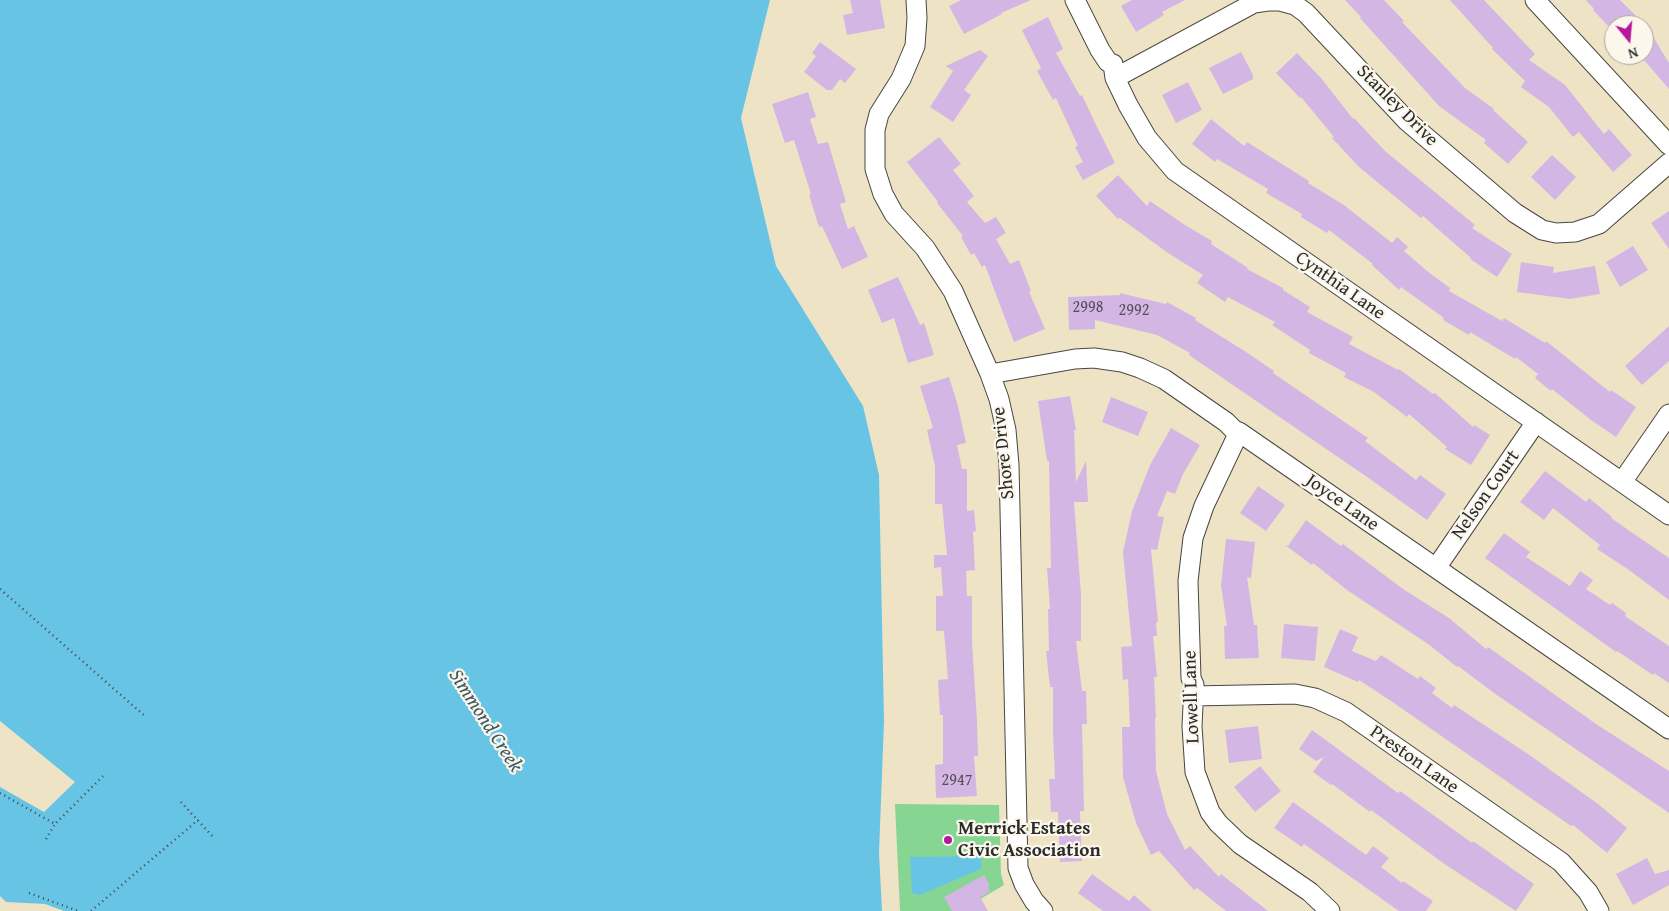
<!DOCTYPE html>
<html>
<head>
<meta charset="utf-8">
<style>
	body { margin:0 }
	#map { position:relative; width:1669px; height:911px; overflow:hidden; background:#efe3c5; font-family:"Gentium Book Plus",serif }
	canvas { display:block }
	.north { position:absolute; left:1604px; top:15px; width:50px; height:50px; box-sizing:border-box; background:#fbf7ec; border:1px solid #a8a59f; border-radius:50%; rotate:163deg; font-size:14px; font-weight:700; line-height:20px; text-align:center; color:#2b2b2b }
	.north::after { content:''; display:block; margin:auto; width:18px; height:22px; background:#b5179e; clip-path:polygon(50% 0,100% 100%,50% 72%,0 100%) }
</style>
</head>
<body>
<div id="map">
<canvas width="1669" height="911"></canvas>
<div class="north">N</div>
</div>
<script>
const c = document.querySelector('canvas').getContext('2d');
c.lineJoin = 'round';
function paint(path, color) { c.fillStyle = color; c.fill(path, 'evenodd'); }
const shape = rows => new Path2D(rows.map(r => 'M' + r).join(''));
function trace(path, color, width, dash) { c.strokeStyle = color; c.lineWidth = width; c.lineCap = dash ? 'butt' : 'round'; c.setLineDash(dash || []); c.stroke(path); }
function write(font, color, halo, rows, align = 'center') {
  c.font = font + ' "Gentium Book Plus",serif'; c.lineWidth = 4.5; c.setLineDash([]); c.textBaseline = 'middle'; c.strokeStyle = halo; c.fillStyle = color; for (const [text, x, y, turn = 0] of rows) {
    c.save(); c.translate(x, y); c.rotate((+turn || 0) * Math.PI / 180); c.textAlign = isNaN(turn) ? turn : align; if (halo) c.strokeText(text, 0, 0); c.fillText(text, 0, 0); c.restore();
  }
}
const green = shape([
	[895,804,999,805,1001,874,1004,885,960,911,900,911]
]);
const water = shape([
	[0,0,770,0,741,118,776,266,863,406,879,475,884,721,879,853,882,911,64,911,45,904,6,902,0,896,0,787,44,812,75,782,0,721],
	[981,856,981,869,920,895,912,893,910,857]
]);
const building = shape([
	[850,0,880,0,885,28,847,35,843,15,853,13],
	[961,0,1031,0,1001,13,1002,14,964,34,949,6],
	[1132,0,1185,0,1162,12,1164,15,1136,32,1121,6],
	[1345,0,1384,0,1404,21,1402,22,1465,88,1494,109,1493,110,1528,142,1508,164,1484,143,1486,140,1439,106,1360,18,1361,17],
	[1450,0,1484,0,1535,54,1529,60,1565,85,1604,134,1609,129,1632,155,1613,172,1579,132,1573,137,1549,107,1521,87,1525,81,1492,49,1493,48],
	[1586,0,1620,0,1644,24,1644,22,1669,63,1669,89,1644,60,1644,25,1607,25,1593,10,1594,9],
	[1048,17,1063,49,1056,53,1080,96,1082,95,1096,125,1115,163,1083,180,1075,166,1083,162,1075,147,1078,146,1056,98,1053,100,1037,71,1041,68,1022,30],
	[820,42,856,69,845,83,840,79,832,90,827,90,804,72,816,56,812,53],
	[980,50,988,56,964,90,971,95,953,122,930,107,953,71,946,66],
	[1241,52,1253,75,1253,79,1223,94,1209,68],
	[1297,53,1321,78,1353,119,1354,118,1385,151,1475,225,1472,228,1512,254,1497,277,1470,259,1471,258,1423,216,1421,218,1359,167,1332,138,1334,137,1301,97,1300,98,1276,73],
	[1188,82,1202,110,1176,123,1162,95],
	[808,92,816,117,810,119,818,144,828,142,846,202,840,204,848,229,854,226,868,257,842,269,822,226,819,227,809,195,811,194,794,140,785,143,772,104],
	[1211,119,1244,146,1247,142,1309,181,1308,183,1344,205,1392,243,1397,237,1408,247,1404,251,1427,271,1450,288,1449,291,1502,321,1504,318,1545,343,1546,341,1610,392,1611,390,1636,407,1616,437,1591,420,1552,389,1551,391,1535,378,1538,374,1516,357,1515,359,1470,332,1469,335,1443,320,1444,318,1401,287,1399,290,1372,265,1373,264,1329,230,1327,233,1301,217,1302,214,1266,193,1268,189,1217,159,1215,162,1192,144],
	[939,137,961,164,953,170,974,196,967,202,985,223,996,217,1006,233,996,239,1010,264,1019,260,1031,291,1029,292,1045,329,1014,342,985,265,982,267,974,253,971,255,961,237,963,236,937,203,938,202,907,162],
	[1552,155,1576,177,1555,200,1531,177],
	[1118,175,1147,206,1150,201,1185,225,1212,241,1211,244,1248,268,1247,269,1283,288,1283,290,1310,307,1307,312,1353,337,1349,344,1398,370,1399,369,1433,394,1435,393,1473,427,1474,425,1490,435,1471,465,1445,449,1447,447,1409,414,1407,417,1374,392,1344,377,1346,373,1309,353,1310,350,1272,325,1275,322,1228,297,1225,302,1197,283,1203,275,1168,253,1120,218,1118,219,1096,196],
	[1669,211,1669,249,1651,223],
	[1633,246,1648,270,1620,287,1606,262],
	[1521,262,1554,267,1553,273,1595,266,1600,294,1570,299,1517,292],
	[898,277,920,325,924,323,934,355,908,363,894,318,882,323,868,290],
	[1120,293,1166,304,1167,302,1196,318,1195,320,1246,352,1274,371,1273,373,1368,438,1365,441,1416,480,1420,475,1446,494,1427,520,1370,479,1189,355,1190,353,1157,335,1095,320,1095,329,1069,330,1068,297,1120,295],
	[1669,326,1669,361,1642,385,1625,366],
	[949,377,958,406,966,443,957,445,962,469,967,469,967,511,974,510,976,531,973,532,975,570,966,571,967,596,972,596,972,642,977,721,978,756,974,756,977,796,936,798,935,765,943,764,943,715,940,715,938,680,948,679,944,631,936,631,936,596,943,596,941,567,934,568,934,555,947,555,942,504,935,504,935,466,927,430,933,428,920,386],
	[1070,396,1076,430,1074,430,1076,482,1086,461,1088,502,1074,502,1081,594,1081,641,1076,641,1082,691,1086,691,1087,724,1082,724,1084,811,1080,811,1082,861,1060,862,1058,812,1051,812,1049,779,1055,779,1053,733,1053,687,1050,687,1046,651,1049,651,1048,609,1050,609,1047,568,1051,568,1049,461,1047,461,1038,401],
	[1111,397,1148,412,1138,436,1102,422],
	[1171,428,1200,445,1183,474,1175,494,1167,491,1157,516,1164,517,1157,550,1151,549,1158,622,1156,622,1157,636,1153,636,1157,677,1154,677,1156,718,1155,718,1156,771,1167,814,1185,850,1190,846,1219,877,1221,874,1268,911,1226,911,1197,888,1194,890,1159,851,1151,855,1136,823,1123,777,1122,727,1130,727,1128,679,1123,680,1121,647,1132,646,1123,552,1132,511,1150,465],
	[1545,471,1586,502,1589,498,1612,517,1611,518,1669,558,1669,600,1629,570,1597,549,1600,545,1553,508,1544,520,1520,502],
	[1258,486,1285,505,1266,531,1240,513],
	[1306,520,1341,546,1343,544,1403,589,1449,618,1486,649,1488,647,1596,724,1669,771,1669,813,1494,693,1458,666,1457,667,1428,644,1347,590,1313,563,1312,565,1285,545,1288,546],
	[1504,533,1530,552,1526,557,1570,586,1580,571,1593,580,1586,589,1610,605,1612,603,1626,613,1625,616,1669,646,1669,683,1654,673,1653,675,1617,651,1616,652,1485,558],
	[1226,539,1255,542,1251,578,1247,577,1254,625,1257,625,1259,658,1225,659,1224,626,1227,626,1221,585],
	[1284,624,1318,627,1315,661,1281,658],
	[1340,629,1358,637,1352,651,1376,661,1381,655,1418,679,1420,676,1436,688,1432,693,1452,708,1454,705,1528,754,1598,804,1627,828,1607,853,1573,825,1571,826,1391,701,1359,680,1358,682,1324,667],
	[1258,726,1262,759,1229,763,1225,730],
	[1312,730,1398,793,1400,791,1472,843,1473,841,1534,884,1516,911,1443,863,1371,810,1370,812,1332,784,1331,785,1313,772,1324,757,1316,761,1299,749],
	[1260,766,1281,791,1255,812,1234,787],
	[1293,802,1366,855,1373,846,1389,858,1381,867,1402,883,1403,881,1433,901,1426,911,1399,911,1304,844,1302,847,1274,828],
	[1647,858,1655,874,1669,870,1669,885,1633,905,1616,874],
	[1092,874,1129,901,1134,895,1152,911,1103,911,1078,893],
	[984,875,990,886,988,887,990,892,980,897,988,911,952,911,944,897]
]);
const path = shape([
	[0,589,146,717],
	[0,793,55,824,103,776],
	[181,802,213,837],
	[46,839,55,824],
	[29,893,78,911],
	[91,911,198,820]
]);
const minor = shape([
	[916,0,917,18,915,46,901,79,879,114,875,130,875,169,883,194,894,214,925,248,953,291,990,374,999,399,1006,430,1009,465,1018,868,1024,884,1034,901,1043,911],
	[1075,0,1100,50,1108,62,1113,64,1115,78,1128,105,1147,138,1175,171,1669,515],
	[1535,0,1669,145],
	[1115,78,1254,3,1268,1,1280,1,1295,5,1306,13,1407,121,1515,213,1542,230,1556,233,1575,232,1599,224,1669,163],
	[990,374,1075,359,1094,358,1122,362,1140,368,1164,379,1226,422,1234,430,1239,432,1669,729],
	[1239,432,1204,506,1193,538,1188,581,1191,678,1194,685,1192,726,1195,772,1210,812,1218,823,1240,844,1310,892,1330,911],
	[1622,482,1669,414],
	[1436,568,1536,422],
	[1192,696,1295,694,1315,698,1346,712,1561,862,1588,892,1599,911]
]);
const markers = [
	[948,840,5,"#b5179e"]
];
const numberNames = [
	["2998",1088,308],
	["2992",1134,311],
	["2947",957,781]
];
const streetNames = [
	["Stanley Drive",1397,106,45],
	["Cynthia Lane",1340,286,35],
	["Shore Drive",1004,453,-96],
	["Nelson Court",1486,495,-55],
	["Joyce Lane",1342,503,35],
	["Lowell Lane",1192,697,-92],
	["Preston Lane",1414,760,35]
];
const poiNames = [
	["Merrick Estates",958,829],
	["Civic Association",958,851]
];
const waterNames = [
	["Simmond Creek",485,721,57]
];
paint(green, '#87d593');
paint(water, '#67c4e5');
paint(building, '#d4b6e4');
trace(minor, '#484742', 21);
trace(path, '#484742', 2.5, [1, 4]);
trace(minor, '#fff', 19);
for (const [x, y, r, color] of markers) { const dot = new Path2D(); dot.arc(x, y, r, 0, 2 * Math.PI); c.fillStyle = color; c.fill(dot); trace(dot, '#fbf7ec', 2); }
write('16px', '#554e59', null, numberNames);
write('19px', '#2b2b2b', '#fbf7ec', streetNames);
write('bold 19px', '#2b2b2b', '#fbf7ec', poiNames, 'left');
write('italic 20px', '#3d5963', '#fbf7ec', waterNames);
</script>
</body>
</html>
